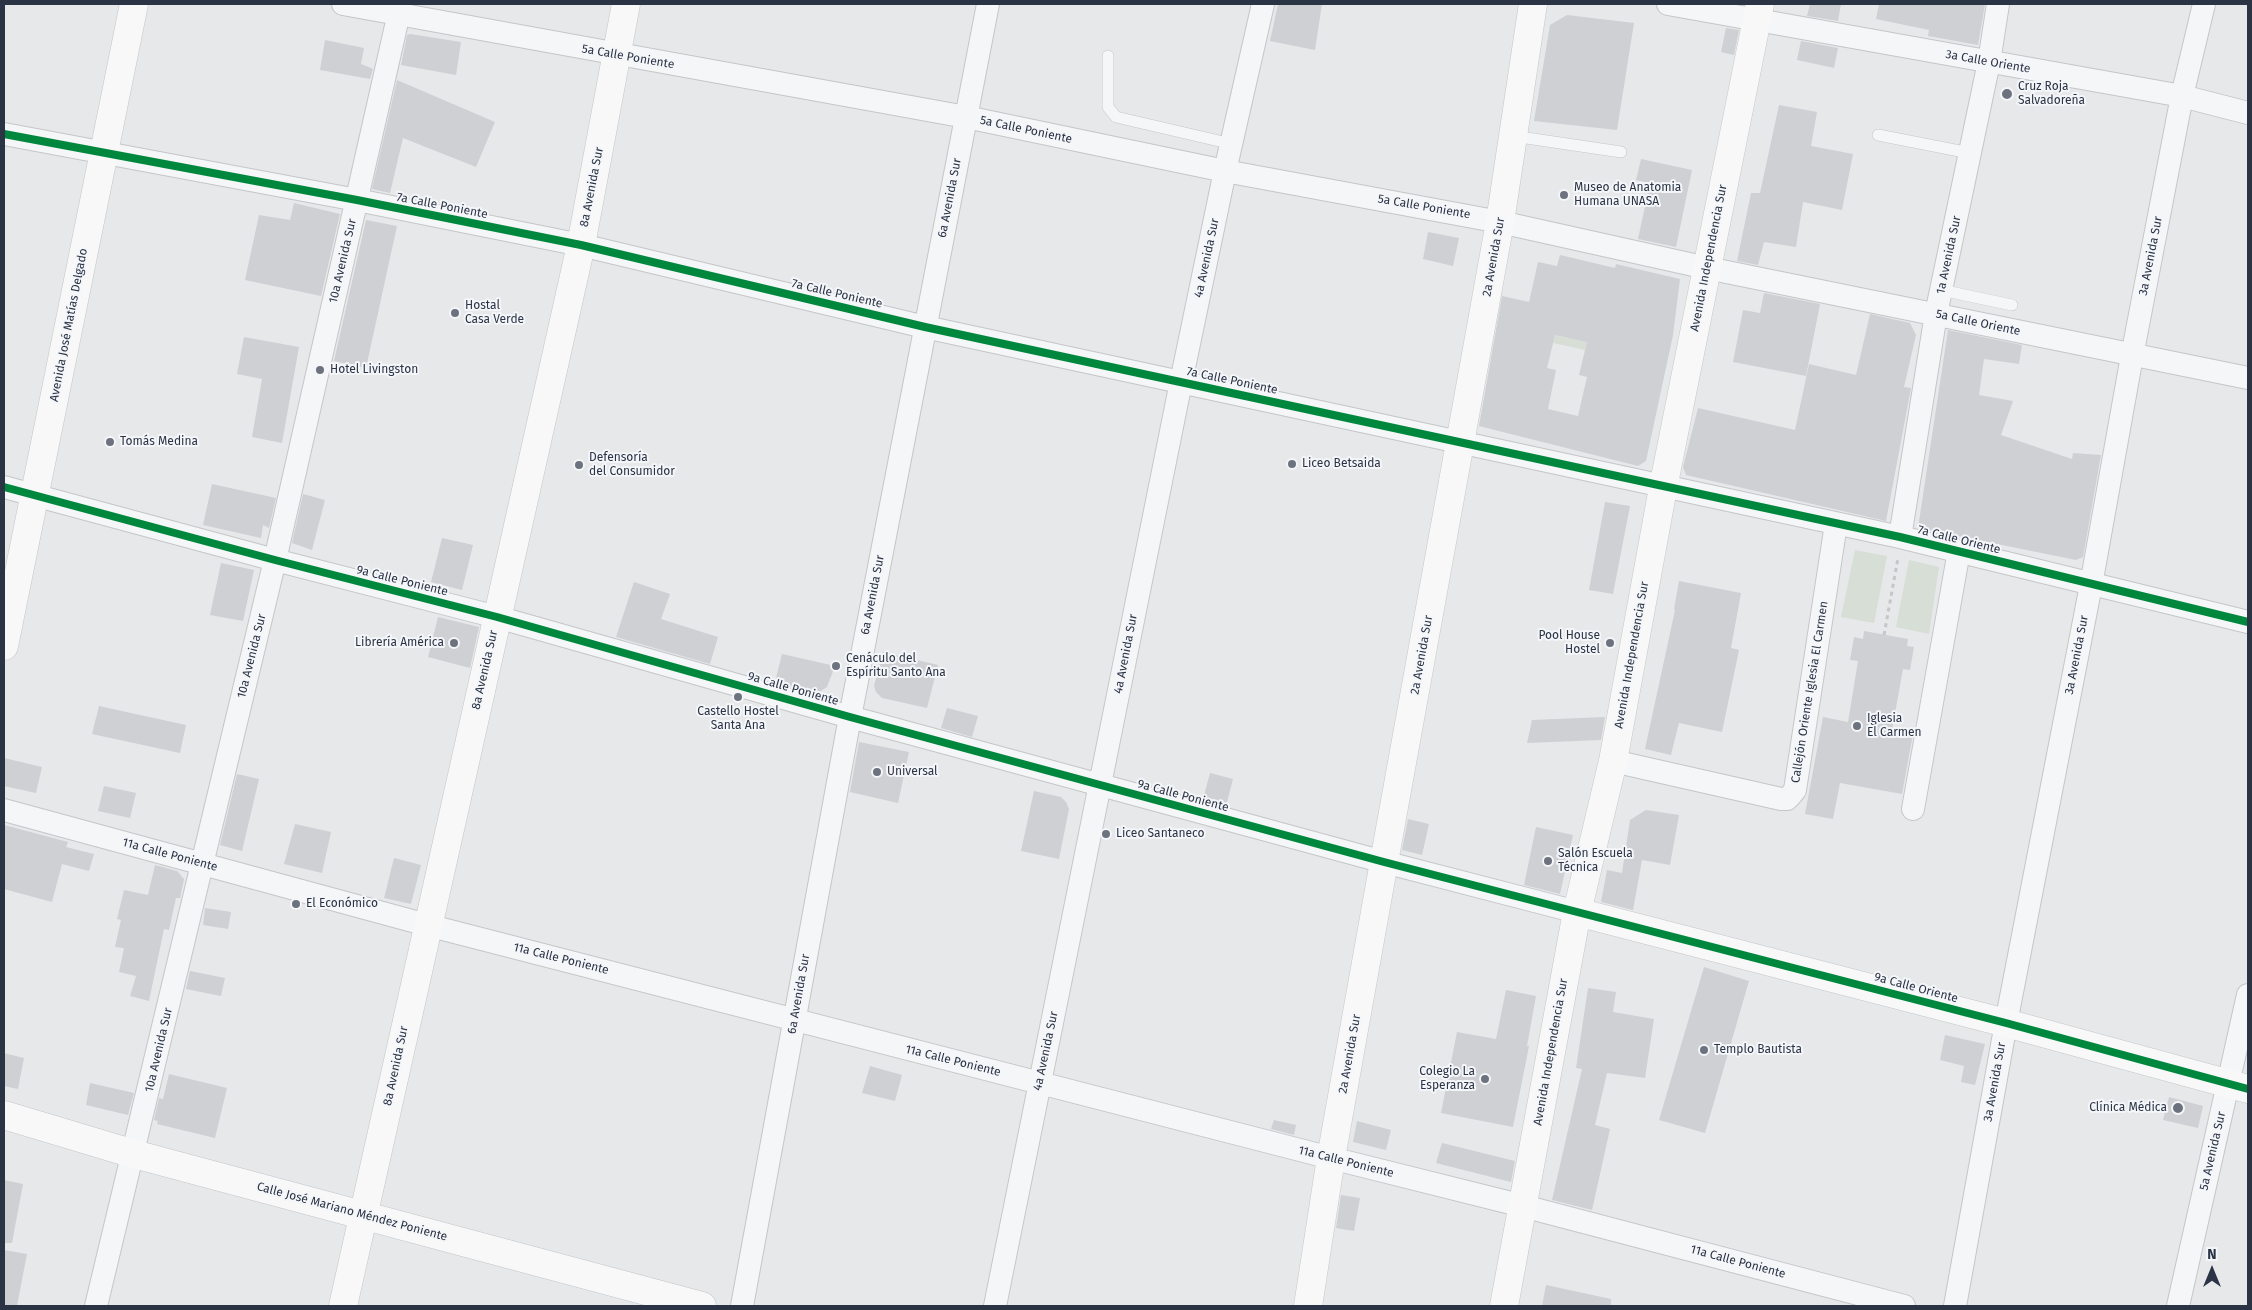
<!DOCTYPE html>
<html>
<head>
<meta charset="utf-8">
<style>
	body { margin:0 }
	#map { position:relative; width:2252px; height:1310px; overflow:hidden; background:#e6e8ea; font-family:"Fira Sans",sans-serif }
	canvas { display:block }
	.frame { position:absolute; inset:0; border:5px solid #2b3445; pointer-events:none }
	.north { position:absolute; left:2187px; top:1245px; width:50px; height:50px; -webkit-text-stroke:4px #f4f6f9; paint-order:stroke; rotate:0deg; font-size:14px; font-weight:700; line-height:20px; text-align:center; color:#2b3445 }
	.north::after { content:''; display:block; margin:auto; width:18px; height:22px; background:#2b3445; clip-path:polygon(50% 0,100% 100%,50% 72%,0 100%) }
</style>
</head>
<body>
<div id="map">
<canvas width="2252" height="1310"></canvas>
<div class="frame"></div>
<div class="north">N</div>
</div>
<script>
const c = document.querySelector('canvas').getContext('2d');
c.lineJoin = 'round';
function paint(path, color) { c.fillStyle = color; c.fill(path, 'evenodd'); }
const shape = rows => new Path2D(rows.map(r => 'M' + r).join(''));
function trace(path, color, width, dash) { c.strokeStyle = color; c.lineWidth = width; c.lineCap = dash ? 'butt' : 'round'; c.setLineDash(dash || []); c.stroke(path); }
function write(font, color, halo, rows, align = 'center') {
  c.font = font + ' "Fira Sans",sans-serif'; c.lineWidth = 4; c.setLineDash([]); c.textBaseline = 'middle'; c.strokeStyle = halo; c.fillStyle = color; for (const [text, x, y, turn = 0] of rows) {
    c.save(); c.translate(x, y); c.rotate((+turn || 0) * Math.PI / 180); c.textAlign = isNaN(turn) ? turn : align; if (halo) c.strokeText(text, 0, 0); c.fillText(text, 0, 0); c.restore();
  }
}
const green = shape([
	[1589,331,1585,350,1553,343,1555,335,1567,338],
	[1855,550,1887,556,1874,623,1841,617],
	[1909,560,1939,567,1929,634,1896,627]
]);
const building = shape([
	[1278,4,1322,4,1315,50,1270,41],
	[1810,4,1841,4,1838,21,1807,16],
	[1879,4,1985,4,1978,45,1928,36,1929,30,1876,19],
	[1567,15,1634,23,1617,130,1534,121,1550,25],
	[1726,28,1739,30,1734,55,1721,52],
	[410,34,461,42,456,75,401,65,407,35],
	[325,40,364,48,361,64,373,69,370,79,320,70],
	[1801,41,1838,48,1834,68,1797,60],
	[397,80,495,122,476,167,403,138,390,193,372,189],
	[1779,105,1817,112,1811,146,1853,154,1842,210,1803,202,1796,247,1764,242,1758,265,1737,261,1751,193,1760,193],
	[1641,159,1692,170,1676,247,1638,239,1650,183,1636,180],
	[294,203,340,214,321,296,245,280,259,215,290,220],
	[366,220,397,226,366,368,334,361],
	[1428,232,1459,238,1453,266,1423,259],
	[1560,255,1615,268,1616,264,1680,279,1673,335,1646,461,1638,466,1479,426,1502,296,1529,302,1538,262,1557,266],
	[1555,335,1587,342,1579,375,1587,377,1578,416,1548,409,1556,370,1547,368],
	[1764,293,1820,304,1806,376,1733,362,1743,310,1760,313],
	[1870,314,1910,323,1916,335,1904,387,1911,388,1886,521,1686,475,1683,467,1698,408,1795,430,1809,364,1856,375],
	[1948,330,2022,345,2019,364,1984,359,1979,395,2013,401,2001,435,2072,459,2073,453,2101,455,2083,557,2076,560,1918,528],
	[244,337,299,347,282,443,252,437,262,379,237,374],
	[212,484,276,498,269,528,263,525,261,538,203,525],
	[303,494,325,500,312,550,292,543],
	[1605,502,1630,506,1613,594,1589,590],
	[442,538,473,545,462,590,431,582],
	[221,563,254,570,243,621,210,615],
	[1679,581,1741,593,1731,648,1739,650,1722,732,1679,723,1671,755,1645,749,1675,610,1674,609],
	[634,582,670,594,661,619,718,637,710,664,616,637],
	[438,617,479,627,470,668,428,657],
	[1864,631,1908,639,1907,646,1914,647,1910,670,1903,669,1892,730,1913,734,1902,794,1840,783,1833,819,1805,814,1823,717,1848,722,1858,661,1850,660,1854,637,1863,639],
	[883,652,938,665,927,708,882,698,876,692,874,686],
	[782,654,835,666,827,687,816,694,775,682],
	[99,706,186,725,180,753,92,734],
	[947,708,978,716,972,737,941,728],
	[1605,717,1601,740,1527,743,1532,720],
	[859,742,909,752,898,803,850,792],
	[4,758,42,767,36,793,4,786],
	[1210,773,1233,779,1226,806,1203,799],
	[237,774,259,779,242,851,220,845],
	[104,786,136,793,130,818,98,811],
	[1034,791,1061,797,1066,802,1069,809,1059,859,1021,851],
	[1646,810,1679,815,1670,865,1642,860,1633,910,1601,902,1607,870,1622,873,1630,820],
	[1408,819,1429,824,1422,855,1402,850],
	[295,824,331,832,322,873,284,864],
	[4,825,68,842,66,847,94,854,89,871,62,864,52,902,4,889],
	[1536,827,1573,835,1560,894,1524,885],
	[394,858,421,865,411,904,384,898],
	[155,865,177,871,184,879,180,898,176,898,169,930,164,929,149,1001,130,996,136,976,119,972,124,948,115,947,121,920,117,919,124,890,148,895],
	[205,908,231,912,228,929,203,925],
	[1704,967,1749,981,1705,1133,1659,1120],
	[190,971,225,978,221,996,186,989],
	[1588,988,1616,992,1613,1012,1654,1019,1645,1078,1607,1073,1595,1125,1610,1129,1592,1210,1552,1200,1582,1069,1576,1068],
	[1506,990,1536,996,1527,1046,1529,1046,1513,1127,1441,1113,1457,1032,1496,1039],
	[1945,1035,1985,1044,1975,1085,1961,1082,1964,1066,1940,1060],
	[4,1053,24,1058,18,1089,4,1086],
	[870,1066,902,1075,895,1101,862,1093],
	[169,1074,227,1088,215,1138,157,1124,158,1121,154,1120,159,1098,163,1099],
	[90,1083,134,1093,128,1115,86,1105],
	[2169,1097,2203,1106,2198,1128,2163,1120],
	[1274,1120,1296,1125,1294,1135,1271,1129],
	[1357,1121,1391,1130,1386,1150,1353,1142],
	[1442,1143,1515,1161,1511,1182,1436,1163],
	[4,1180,23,1184,12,1243,4,1243],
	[1341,1195,1360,1198,1354,1231,1336,1228],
	[4,1250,27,1254,17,1306,4,1306],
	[1546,1285,1611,1299,1611,1306,1542,1306]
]);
const path = shape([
	[1884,635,1898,558]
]);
const lane = shape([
	[1108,56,1108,107,1116,117,1232,144],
	[1878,135,1970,153],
	[1513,136,1621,152],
	[1941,290,2012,305]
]);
const street = shape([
	[343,4,966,117,1225,171,1500,222,1707,268,2248,378],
	[1668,4,2182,96,2248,113],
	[4,134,357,200,581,245,925,327,1900,537,2248,622],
	[4,487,275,560,497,617,850,717,1384,862,1577,912],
	[1900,537,1936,314,1989,62,1998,4],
	[1613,761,1781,799,1787,799,1791,795,1795,790,1836,524],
	[1913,809,1959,551],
	[4,810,427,925,1331,1158,1523,1206,1904,1306],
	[96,1306,275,560,401,4],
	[742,1306,850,717,988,4],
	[995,1306,1181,382,1225,171,1263,4],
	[1955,1306,2006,1023,2091,585,2132,356,2182,96,2204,4],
	[2178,1306,2248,995]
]);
const secondary = shape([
	[4,646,134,4],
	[1577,912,2006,1023,2248,1089],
	[343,1306,581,245,626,4],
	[1308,1306,1331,1158,1384,862,1500,222,1533,4],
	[1504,1306,1577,912,1613,761,1663,488,1760,4]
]);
const primary = shape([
	[4,1115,134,1154,702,1306]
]);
const cycleway = shape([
	[4,134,357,200,581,245,925,327,1900,537,2248,622],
	[4,487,275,560,497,617,850,717,1384,862,2006,1023,2248,1089]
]);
const markers = [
	[2007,94,6,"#6c737f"],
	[1564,195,5,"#6c737f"],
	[455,313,5,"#6c737f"],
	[320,370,5,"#6c737f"],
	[110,442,5,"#6c737f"],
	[1292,464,5,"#6c737f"],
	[579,465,5,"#6c737f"],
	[454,643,5,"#6c737f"],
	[1610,643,5,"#6c737f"],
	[836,666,5,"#6c737f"],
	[738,697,5,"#6c737f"],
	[1857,726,5,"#6c737f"],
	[877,772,5,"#6c737f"],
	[1106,834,5,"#6c737f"],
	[1548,861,5,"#6c737f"],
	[296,904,5,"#6c737f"],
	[1704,1050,5,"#6c737f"],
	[1485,1079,5,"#6c737f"],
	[2178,1108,6,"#6c737f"]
];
const streetNames = [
	["5a Calle Poniente",628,57,10],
	["3a Calle Oriente",1988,62,10],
	["5a Calle Poniente",1026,130,12],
	["8a Avenida Sur",592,187,-79],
	["6a Avenida Sur",950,198,-79],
	["7a Calle Poniente",442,206,11],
	["5a Calle Poniente",1424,207,10],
	["1a Avenida Sur",1949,255,-78],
	["3a Avenida Sur",2151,256,-79],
	["2a Avenida Sur",1494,257,-80],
	["4a Avenida Sur",1207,258,-78],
	["Avenida Independencia Sur",1709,258,-79],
	["10a Avenida Sur",343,261,-77],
	["7a Calle Poniente",837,294,13],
	["5a Calle Oriente",1978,323,12],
	["Avenida José Matías Delgado",69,325,-79],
	["7a Calle Poniente",1232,381,12],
	["7a Calle Oriente",1959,540,14],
	["9a Calle Poniente",402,581,14],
	["6a Avenida Sur",873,595,-79],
	["4a Avenida Sur",1126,654,-79],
	["2a Avenida Sur",1422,655,-80],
	["Avenida Independencia Sur",1632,655,-80],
	["3a Avenida Sur",2077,655,-79],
	["10a Avenida Sur",252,656,-76],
	["8a Avenida Sur",485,670,-77],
	["9a Calle Poniente",793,689,16],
	["Callejón Oriente Iglesia El Carmen",1810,692,-81],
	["9a Calle Poniente",1183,796,15],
	["11a Calle Poniente",170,855,15],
	["11a Calle Poniente",561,959,14],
	["9a Calle Oriente",1916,988,15],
	["6a Avenida Sur",799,994,-80],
	["10a Avenida Sur",159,1050,-77],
	["4a Avenida Sur",1046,1051,-78],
	["Avenida Independencia Sur",1551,1052,-80],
	["2a Avenida Sur",1350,1054,-80],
	["11a Calle Poniente",953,1061,14],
	["8a Avenida Sur",396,1066,-78],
	["3a Avenida Sur",1995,1082,-80],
	["5a Avenida Sur",2213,1151,-77],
	["11a Calle Poniente",1346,1162,14],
	["Calle José Mariano Méndez Poniente",352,1212,15],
	["11a Calle Poniente",1738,1262,15]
];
const poiNames = [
	["Cruz Roja",2018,87],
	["Salvadoreña",2018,101],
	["Museo de Anatomia",1574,188],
	["Humana UNASA",1574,202],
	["Hostal",465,306],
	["Casa Verde",465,320],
	["Hotel Livingston",330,370],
	["Tomás Medina",120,442],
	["Defensoría",589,458],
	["del Consumidor",589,472],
	["Liceo Betsaida",1302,464],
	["Pool House",1600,636,"right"],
	["Hostel",1600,650,"right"],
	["Librería América",444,643,"right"],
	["Cenáculo del",846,659],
	["Espíritu Santo Ana",846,673],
	["Castello Hostel",738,712,"center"],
	["Santa Ana",738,726,"center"],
	["Iglesia",1867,719],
	["El Carmen",1867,733],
	["Universal",887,772],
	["Liceo Santaneco",1116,834],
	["Salón Escuela",1558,854],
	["Técnica",1558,868],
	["El Económico",306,904],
	["Templo Bautista",1714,1050],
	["Colegio La",1475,1072,"right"],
	["Esperanza",1475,1086,"right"],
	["Clínica Médica",2167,1108,"right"]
];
paint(green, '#d6ded6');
paint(building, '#ced0d3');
trace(lane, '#c4c6c8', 12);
trace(street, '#c4c6c8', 24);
trace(secondary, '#c4c6c8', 29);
trace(primary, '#c2c5c8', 29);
trace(path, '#c5c6ca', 3, [4, 4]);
trace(lane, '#f5f6f7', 11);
trace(street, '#f5f6f7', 22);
trace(secondary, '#f8f8f8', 28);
trace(primary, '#f8f8f8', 28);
trace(cycleway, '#00873e', 8);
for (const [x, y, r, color] of markers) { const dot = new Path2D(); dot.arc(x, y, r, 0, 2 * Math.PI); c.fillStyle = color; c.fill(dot); trace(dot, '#f4f6f9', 2); }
write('12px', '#2b3445', '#f4f6f9', streetNames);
write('12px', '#2b3445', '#f4f6f9', poiNames, 'left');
</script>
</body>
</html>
